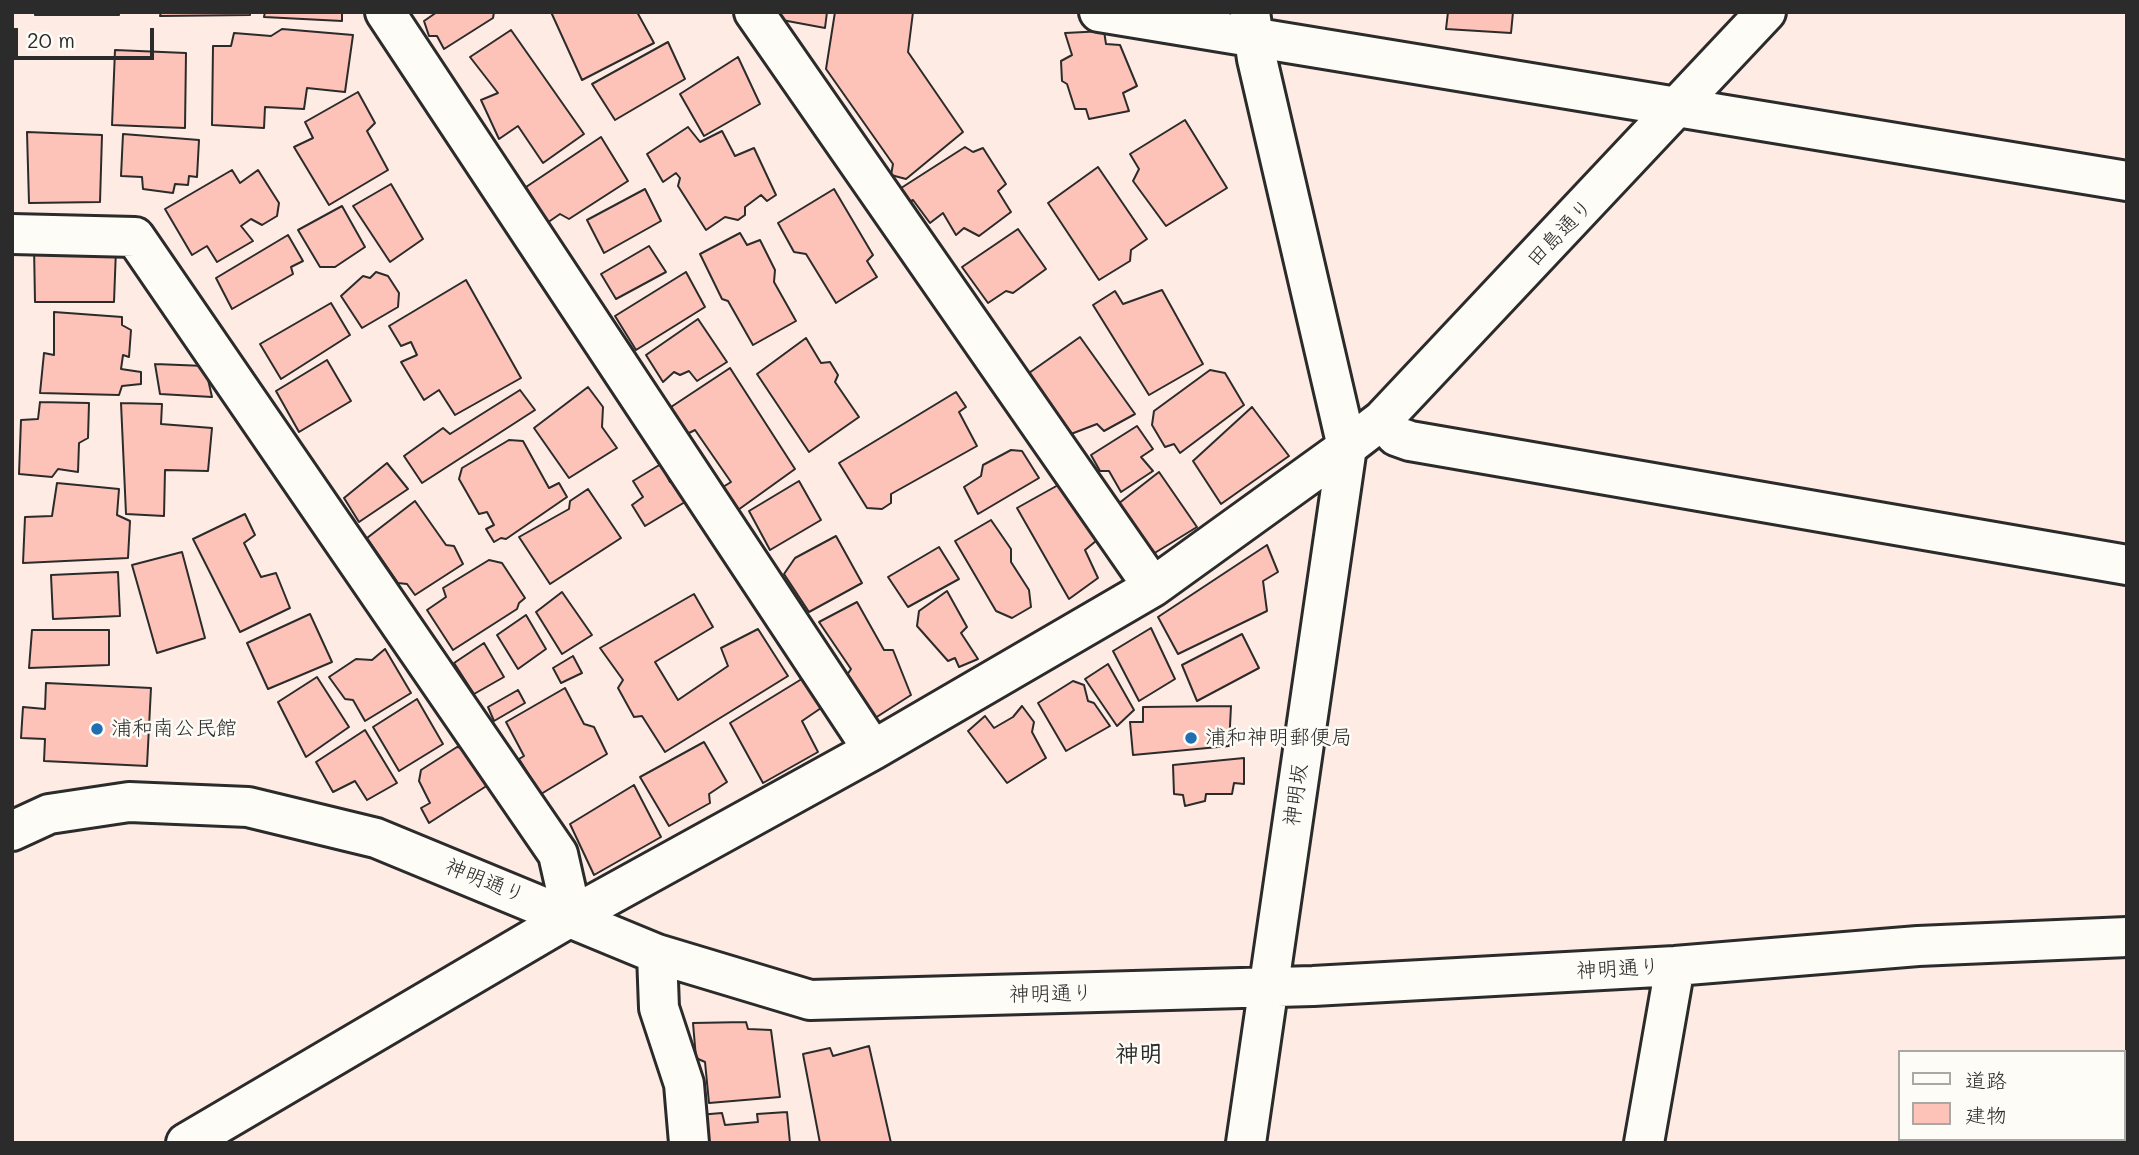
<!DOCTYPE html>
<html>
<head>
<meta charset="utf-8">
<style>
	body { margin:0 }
	#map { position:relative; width:2139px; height:1155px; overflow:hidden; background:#fdebe4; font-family:Mali,"Klee One",sans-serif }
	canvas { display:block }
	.frame { position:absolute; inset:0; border:14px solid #2b2b2b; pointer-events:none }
	.legend { position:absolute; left:1898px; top:1050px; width:228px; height:91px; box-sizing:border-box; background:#fdfcf7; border:2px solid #a9a8a5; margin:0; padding:9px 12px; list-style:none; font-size:21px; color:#2b2b2b }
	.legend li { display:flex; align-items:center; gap:14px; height:35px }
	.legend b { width:35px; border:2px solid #a9a8a5 }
	.scale { position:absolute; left:14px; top:28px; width:140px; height:32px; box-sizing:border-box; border:4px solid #2b2b2b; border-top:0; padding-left:9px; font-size:21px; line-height:24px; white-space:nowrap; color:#2b2b2b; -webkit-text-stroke:5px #fdfcf7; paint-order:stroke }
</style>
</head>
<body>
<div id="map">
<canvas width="2139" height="1155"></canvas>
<div class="frame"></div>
<ul class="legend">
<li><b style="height:9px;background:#fdfcf7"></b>道路</li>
<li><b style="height:19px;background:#fec3b8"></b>建物</li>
</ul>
<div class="scale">20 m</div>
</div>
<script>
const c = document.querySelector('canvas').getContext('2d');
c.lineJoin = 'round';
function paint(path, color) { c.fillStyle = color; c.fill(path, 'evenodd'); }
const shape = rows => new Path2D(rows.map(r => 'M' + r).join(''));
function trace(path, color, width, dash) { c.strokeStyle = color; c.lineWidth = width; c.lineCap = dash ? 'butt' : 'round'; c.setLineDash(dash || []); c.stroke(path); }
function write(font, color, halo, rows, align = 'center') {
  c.font = font + ' Mali,"Klee One",sans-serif'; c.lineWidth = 5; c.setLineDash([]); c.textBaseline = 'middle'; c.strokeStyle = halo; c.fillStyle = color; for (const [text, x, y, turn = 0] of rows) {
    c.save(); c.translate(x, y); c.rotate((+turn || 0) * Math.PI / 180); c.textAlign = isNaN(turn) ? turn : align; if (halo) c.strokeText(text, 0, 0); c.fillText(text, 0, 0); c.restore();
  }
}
const building = shape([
	[35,12,119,12,119,15,35,15,35,12],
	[161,12,250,12,250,15,160,16,161,12],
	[265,12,342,12,342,21,264,17,265,12],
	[437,12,494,12,493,18,444,49,437,36,429,36,424,21,437,12],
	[551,12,637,12,654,43,582,80,551,12],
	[778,12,827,12,825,28,782,20,778,12],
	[835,12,913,12,908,52,963,132,906,179,891,175,893,164,826,69,835,12],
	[1448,12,1513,12,1511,33,1446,29,1448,12],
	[282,29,353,35,345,92,307,88,304,109,265,107,264,128,212,125,213,46,231,46,234,33,271,36,282,29],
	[511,30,584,134,543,163,518,126,499,139,481,100,498,93,470,57,511,30],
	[1104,31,1106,44,1120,45,1137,86,1123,93,1129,111,1089,119,1086,109,1075,109,1067,84,1062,81,1061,61,1072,55,1065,33,1104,31],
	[668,42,685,79,615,120,592,84,668,42],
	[115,50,186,53,185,128,112,125,115,50],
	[738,57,760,104,704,136,680,94,738,57],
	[358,92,375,123,367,131,388,170,329,205,294,147,313,138,305,122,358,92],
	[1185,120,1227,188,1166,226,1133,181,1139,169,1130,154,1185,120],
	[688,127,700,142,722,131,735,156,754,148,776,195,767,201,761,195,745,207,745,215,738,220,725,217,706,230,678,186,680,178,676,173,663,182,647,154,688,127],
	[27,132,102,135,100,202,29,203,27,132],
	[123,134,199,140,197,177,189,176,188,185,175,184,173,193,143,189,142,177,121,176,123,134],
	[601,137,628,181,569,219,560,214,547,223,526,187,601,137],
	[965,147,973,152,983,148,1006,184,998,191,1011,212,979,236,964,228,956,235,943,213,930,223,913,200,907,203,898,190,965,147],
	[1098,167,1147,239,1131,250,1130,261,1099,280,1048,203,1098,167],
	[232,170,240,183,258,170,279,203,277,216,262,225,251,219,241,226,253,241,217,262,207,246,192,255,165,209,232,170],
	[391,184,423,239,390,262,353,206,391,184],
	[645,189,661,221,604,253,587,220,645,189],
	[834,189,873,255,867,261,877,277,836,303,806,254,794,252,778,223,834,189],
	[342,206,365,247,335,267,320,267,298,230,342,206],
	[1018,229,1046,269,1013,293,1006,291,988,303,962,267,1018,229],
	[740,233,747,245,760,240,775,270,774,282,796,321,753,345,728,301,722,299,700,254,740,233],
	[288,235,303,261,291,267,293,274,232,309,216,278,288,235],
	[34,246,116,249,114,302,35,302,34,246],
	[649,246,666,272,616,299,601,274,649,246],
	[376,272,388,276,399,293,398,307,362,328,341,296,363,276,370,278,376,272],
	[686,272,705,307,636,350,615,316,686,272],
	[466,280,521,378,455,415,439,390,424,400,401,362,417,355,411,342,401,346,389,326,466,280],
	[1162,290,1203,364,1149,395,1093,305,1115,291,1123,304,1162,290],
	[331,303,350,335,281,379,260,344,331,303],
	[54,312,122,317,122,325,131,330,129,357,123,355,121,369,141,372,141,384,122,386,119,395,40,393,44,353,54,355,54,312],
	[698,319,727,362,697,381,689,371,680,375,674,372,663,382,646,355,698,319],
	[1080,337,1135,414,1104,431,1097,424,1071,434,1029,373,1080,337],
	[806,338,821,363,830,362,838,375,835,382,859,417,809,452,757,374,806,338],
	[327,360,351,401,299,432,276,391,327,360],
	[155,364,205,366,212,397,160,394,155,364],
	[730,368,795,469,738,510,723,487,731,482,695,430,685,435,671,407,730,368],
	[1210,370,1225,373,1244,405,1180,453,1174,444,1165,447,1152,425,1154,411,1210,370],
	[588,387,603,407,602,427,617,448,569,478,534,428,588,387],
	[520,390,535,410,422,483,404,456,443,428,450,434,520,390],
	[956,392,966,407,959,412,977,446,891,494,891,503,882,509,867,508,839,463,956,392],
	[40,402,89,403,88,438,79,443,78,472,58,469,52,477,19,474,21,420,38,419,40,402],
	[121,403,162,404,161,424,212,428,208,471,165,470,164,516,126,514,121,403],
	[1252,407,1289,456,1221,504,1193,461,1252,407],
	[1137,426,1153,449,1141,457,1153,471,1121,492,1109,471,1100,471,1091,455,1137,426],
	[509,440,523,441,549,488,559,483,567,497,506,539,501,538,494,542,486,529,494,525,487,512,479,514,459,479,462,468,509,440],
	[1011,450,1022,451,1039,478,978,514,964,487,981,476,983,465,1011,450],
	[387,463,408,489,359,522,344,498,387,463],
	[661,464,670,482,677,478,690,499,645,526,632,505,643,497,633,481,661,464],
	[1159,472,1197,527,1153,554,1118,504,1159,472],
	[799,481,821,520,770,550,749,511,799,481],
	[57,483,119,489,117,515,130,521,128,558,23,563,25,517,52,516,57,483],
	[1060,484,1096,541,1085,550,1098,578,1069,599,1017,508,1060,484],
	[588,489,621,538,550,584,519,537,569,509,570,501,588,489],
	[415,501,446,545,454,546,463,564,415,595,407,584,398,583,367,538,415,501],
	[245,514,255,535,244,543,261,577,276,573,290,608,240,632,193,539,245,514],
	[991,520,1011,549,1011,562,1029,590,1031,607,1012,618,996,611,955,541,991,520],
	[836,536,862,583,809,612,784,574,795,558,836,536],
	[1267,545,1278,572,1263,581,1267,611,1178,654,1158,617,1267,545],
	[939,547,959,579,908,607,888,577,939,547],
	[182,552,205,638,157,653,132,565,182,552],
	[489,560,502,563,525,598,519,603,517,609,453,650,427,610,446,597,443,588,489,560],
	[118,572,120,616,53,619,51,575,118,572],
	[947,591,967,627,961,633,978,659,959,667,955,658,948,661,917,626,919,611,947,591],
	[562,592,592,635,562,654,536,612,562,592],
	[694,594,713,627,655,662,678,700,728,666,721,648,758,629,788,676,665,752,642,716,634,717,618,688,623,680,600,648,694,594],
	[857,602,884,650,893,650,911,695,872,720,845,678,851,669,819,622,857,602],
	[310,614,332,662,268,689,247,643,310,614],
	[526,615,546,649,518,669,497,635,526,615],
	[1151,628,1175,679,1139,701,1113,651,1151,628],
	[32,630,109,630,109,665,29,668,32,630],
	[1242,634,1259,668,1197,701,1182,665,1242,634],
	[484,643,504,677,474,694,454,663,484,643],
	[385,649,411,693,365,721,353,700,345,699,329,677,356,659,372,660,385,649],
	[573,656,582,673,561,683,553,668,573,656],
	[1108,664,1134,710,1117,726,1085,679,1108,664],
	[317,677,349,727,306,757,278,702,317,677],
	[805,677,824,706,802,721,818,752,763,783,730,723,805,677],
	[1073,681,1084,685,1088,701,1094,703,1110,726,1066,751,1038,703,1073,681],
	[46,683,151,688,147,766,44,761,45,739,21,738,23,707,45,709,46,683],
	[565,688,584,724,594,727,607,754,541,794,519,759,524,756,506,722,565,688],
	[518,690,525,703,494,721,488,707,518,690],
	[417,699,443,744,399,771,373,727,417,699],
	[1022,706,1034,722,1032,732,1046,758,1007,783,968,731,985,716,994,728,1013,717,1022,706],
	[1231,706,1229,746,1133,755,1130,722,1143,722,1143,707,1231,706],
	[365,730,397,783,367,800,355,781,333,792,316,762,365,730],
	[704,742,727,782,709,794,710,803,669,826,640,777,704,742],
	[457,747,468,749,488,785,429,823,421,808,430,803,419,781,421,770,457,747],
	[1244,758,1244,784,1234,783,1232,794,1206,794,1205,801,1185,806,1183,795,1174,794,1173,765,1244,758],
	[634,785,661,837,594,875,570,824,634,785],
	[746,1022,748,1029,771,1030,780,1097,709,1103,705,1062,696,1058,693,1023,746,1022],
	[869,1046,891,1143,820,1143,803,1054,830,1048,833,1056,869,1046],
	[787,1112,790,1143,704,1143,698,1115,722,1113,725,1125,758,1122,757,1114,787,1112]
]);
const minor = shape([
	[385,12,873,750],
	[754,12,1153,587],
	[1099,12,2127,181],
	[12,234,135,237,558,854,572,916,186,1143],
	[1382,420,1396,436,1410,441,2127,565],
	[12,831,49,814,129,802,248,807,376,838,657,954,810,1000,1313,986,1675,966,1918,946,2127,937],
	[572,916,873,750,1153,587,1347,447,1382,420,1766,12],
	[657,954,659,1008,684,1084,689,1143],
	[1246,1143,1347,447,1257,59,1250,12],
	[1644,1143,1675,966]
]);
const markers = [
	[97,729,7,"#1f6fb2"],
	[1191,738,7,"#1f6fb2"]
];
const streetNames = [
	["田島通り",1560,233,-46],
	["神明坂",1296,795,-82],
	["神明通り",485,881,22],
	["神明通り",1618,969,-3],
	["神明通り",1051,994,-1]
];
const poiNames = [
	["浦和南公民館",111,729],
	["浦和神明郵便局",1205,738]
];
const quarterNames = [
	["神明",1139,1055]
];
paint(building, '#fec3b8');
trace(building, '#2b2b2b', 2);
trace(minor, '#2b2b2b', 44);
trace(minor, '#fdfcf7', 38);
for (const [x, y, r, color] of markers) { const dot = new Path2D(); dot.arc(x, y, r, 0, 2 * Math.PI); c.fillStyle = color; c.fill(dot); trace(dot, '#fdfcf7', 2.5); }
write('21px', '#2b2b2b', '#fdfcf7', streetNames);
write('21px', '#2b2b2b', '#fdfcf7', poiNames, 'left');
write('bold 24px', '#2b2b2b', '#fdfcf7', quarterNames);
</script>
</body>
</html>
